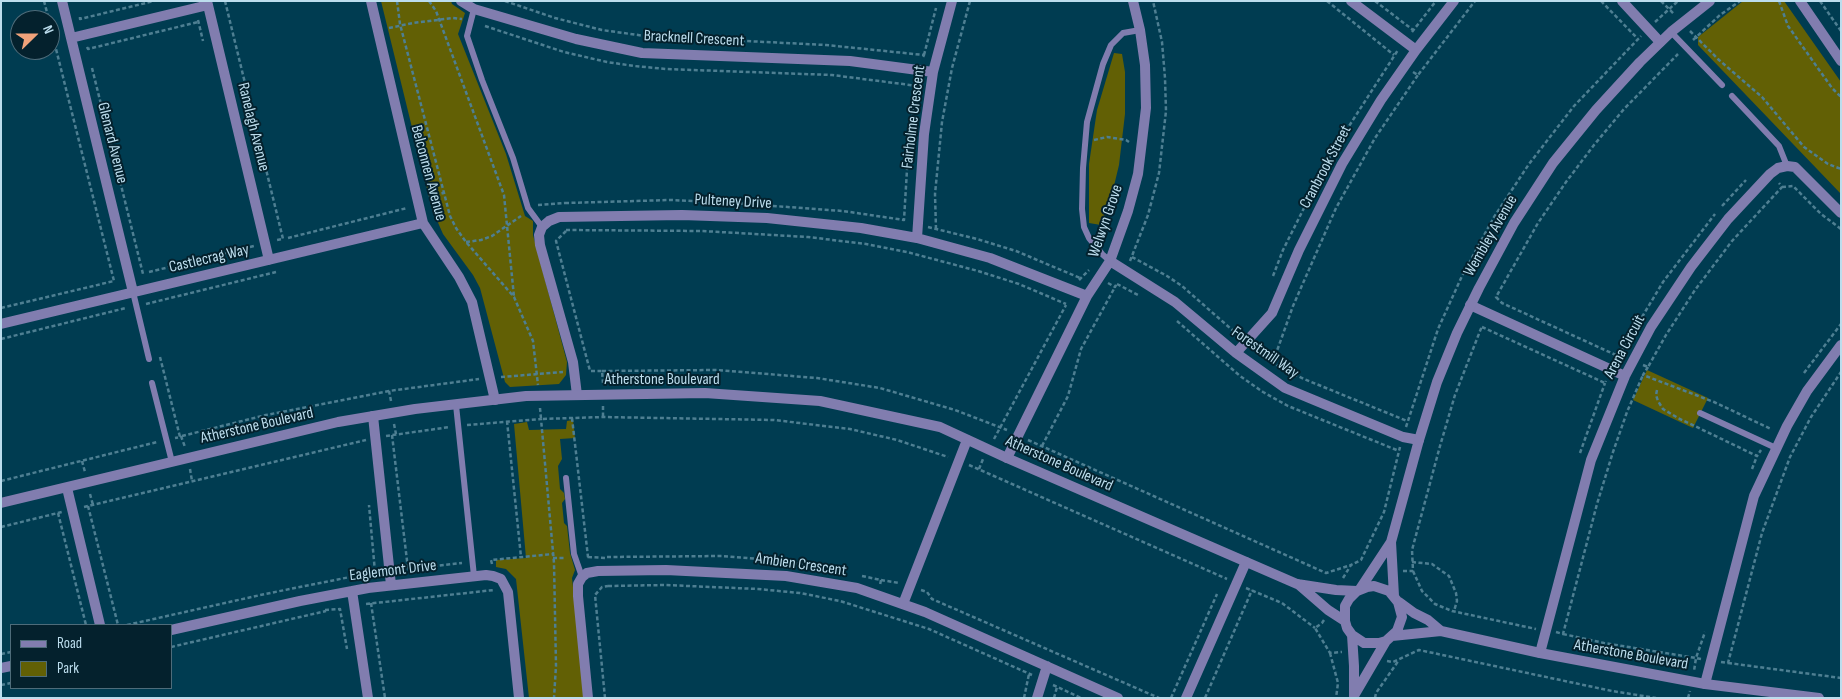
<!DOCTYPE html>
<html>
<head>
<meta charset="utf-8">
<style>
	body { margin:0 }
	#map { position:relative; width:1842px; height:699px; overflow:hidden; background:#003c51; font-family:"Sofia Sans Condensed",sans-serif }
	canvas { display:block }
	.frame { position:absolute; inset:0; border:2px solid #bcdded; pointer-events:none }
	.legend { position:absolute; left:10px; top:624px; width:162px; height:65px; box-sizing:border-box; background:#04212d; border:1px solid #4e6c7a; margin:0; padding:6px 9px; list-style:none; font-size:15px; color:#bcdded }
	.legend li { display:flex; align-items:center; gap:10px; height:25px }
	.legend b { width:25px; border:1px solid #4e6c7a }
	.north { position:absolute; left:10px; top:10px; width:50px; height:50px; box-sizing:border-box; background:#04212d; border:1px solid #4e6c7a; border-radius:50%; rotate:68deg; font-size:14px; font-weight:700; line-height:20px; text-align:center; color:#bcdded }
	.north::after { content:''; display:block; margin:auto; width:18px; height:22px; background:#f0a27a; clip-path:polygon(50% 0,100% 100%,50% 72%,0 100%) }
</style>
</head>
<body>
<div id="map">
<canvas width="1842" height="699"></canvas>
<div class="frame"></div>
<ul class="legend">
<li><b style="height:6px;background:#817daf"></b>Road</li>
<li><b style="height:14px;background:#626005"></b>Park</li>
</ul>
<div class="north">N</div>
</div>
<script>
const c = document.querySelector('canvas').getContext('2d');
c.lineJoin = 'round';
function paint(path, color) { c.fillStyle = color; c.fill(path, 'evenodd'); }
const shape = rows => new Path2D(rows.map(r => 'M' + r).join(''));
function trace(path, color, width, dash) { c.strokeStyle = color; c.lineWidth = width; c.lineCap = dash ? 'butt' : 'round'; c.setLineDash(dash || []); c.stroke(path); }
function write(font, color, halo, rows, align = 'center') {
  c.font = font + ' "Sofia Sans Condensed",sans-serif'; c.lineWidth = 4; c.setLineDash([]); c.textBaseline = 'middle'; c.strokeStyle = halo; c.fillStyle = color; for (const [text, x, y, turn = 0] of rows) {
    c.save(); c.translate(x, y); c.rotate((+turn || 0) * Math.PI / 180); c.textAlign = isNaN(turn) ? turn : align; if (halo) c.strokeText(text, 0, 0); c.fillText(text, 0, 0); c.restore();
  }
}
const green = shape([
	[381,1,451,1,452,4,465,13,458,34,506,154,525,216,533,221,533,235,567,362,566,375,559,384,510,387,505,382,480,288,473,275,443,234,432,209],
	[1743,1,1784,1,1841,82,1841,194,1698,45,1698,37],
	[1114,53,1122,54,1125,72,1125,114,1119,165,1112,194,1101,225,1089,223,1089,164,1097,110],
	[1647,370,1708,398,1693,428,1633,400],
	[573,420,575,438,560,439,562,459,558,466,560,489,564,493,565,499,562,503,564,523,567,526,570,553,575,570,572,578,585,698,529,698,516,579,506,569,496,567,496,560,526,558,514,424,527,422,529,430,566,429,567,421]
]);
const path = shape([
	[44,1,49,20],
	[225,1,283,239,277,240],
	[397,1,400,24,450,216,456,228,466,242,514,297,533,341,538,385],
	[429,1,436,11,504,195,514,297],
	[505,1,555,18,602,30,645,36,826,45,924,55,923,57],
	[1327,1,1394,55],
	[1375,1,1413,30],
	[1601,1,1638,39],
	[1661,1,1674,14],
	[1779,1,1788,26,1832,88,1841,97],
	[1820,1,1841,31],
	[80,17,80,19,154,1],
	[198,20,203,41],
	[1655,22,1678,1],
	[485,26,564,52,607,62,634,66,666,69,832,75,918,86,918,84],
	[389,28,413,23,453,18,462,19],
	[1690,31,1719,60,1762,97,1804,147,1828,164,1841,169],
	[1412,32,1436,1],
	[1693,40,1720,15,1740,1],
	[87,47,88,49,198,22],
	[924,55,936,8],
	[92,68,143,274],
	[1413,72,1418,75,1475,1],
	[1094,140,1107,137,1126,140,1129,142],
	[1782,187,1793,186,1821,214,1841,229],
	[429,197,443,193],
	[565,203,670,200,719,202,843,211,904,220,909,136,916,94],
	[538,205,565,203],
	[1722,206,1746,180],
	[928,227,977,239,1016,251,1080,278],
	[936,229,935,194,942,122,952,68,970,1],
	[566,230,702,231,808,237,866,244,907,252,978,271,1019,284,1066,304],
	[566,231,556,241,590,371,602,371,603,383],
	[288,238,407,208],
	[466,242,481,240,492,236,521,216],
	[1132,257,1167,276,1182,286,1238,335],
	[1130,261,1148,215,1159,173,1166,111,1165,78,1162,42,1153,1],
	[149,272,254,246],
	[1273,276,1283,250,1331,154,1398,50],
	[1079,280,1089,270],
	[1108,283,1115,287,1117,283],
	[1117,284,1140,296],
	[146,304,276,272],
	[1,308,114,281,50,25],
	[1642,317,1663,282,1715,214],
	[1177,321,1240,376,1263,392,1288,406,1399,451],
	[1482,327,1605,383,1606,381],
	[1,339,126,308],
	[1256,349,1281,368,1304,379,1407,421],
	[1618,356,1632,335],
	[160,357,180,437,175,438],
	[1616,360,1618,356,1502,303,1496,297,1538,223,1566,182,1594,145,1624,109,1678,54],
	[1273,362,1293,306,1336,208,1375,138,1418,75],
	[1643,365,1648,367,1666,335,1695,290,1732,241,1782,187,1779,183],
	[1648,367,1643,375,1714,402,1771,429],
	[602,371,717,370,817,378,880,388,955,410,1007,430],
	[1804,373,1841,324],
	[501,377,563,372],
	[1657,390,1656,395,1658,401,1663,409,1678,418,1757,456,1761,450],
	[391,401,389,391,479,379],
	[603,406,603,417],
	[540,408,541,419,603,417,774,420,850,429,897,440,948,457],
	[572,418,588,557,585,557],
	[507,421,521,557],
	[394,424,396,434],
	[467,425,541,419,554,563,556,666,554,698],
	[1406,427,1438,329,1462,276,1494,217,1529,164,1574,106,1641,36],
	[392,435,408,569],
	[181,436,185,447],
	[182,436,266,415,389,391],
	[386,436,450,427],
	[994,439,1066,305],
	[1028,440,1326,573,1351,565],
	[1042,446,1068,396,1081,349,1115,287],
	[1580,453,1605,383],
	[82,461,85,472],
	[969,465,1227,579],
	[190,469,192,481],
	[979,469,983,459],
	[1752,469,1757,456],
	[1,481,157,442],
	[90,494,93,505],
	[88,506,118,625],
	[84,507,366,440],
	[58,513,86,625],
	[1,527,62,512],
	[588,557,607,558],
	[607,557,722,556,785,561,830,570],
	[553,558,564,558],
	[1412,562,1432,564,1449,576,1456,593,1457,601,1454,611],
	[492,564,491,560,553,554],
	[401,570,462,563],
	[1403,571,1413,571,1412,550,1440,446,1455,395,1482,326],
	[1413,571,1422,591,1435,604,1452,611,1536,629],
	[862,576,881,580,880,585],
	[1343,578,1351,565,1361,560,1384,512,1400,447],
	[881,580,899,583],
	[608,586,665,585,758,589,800,593,840,601,929,629,1032,675],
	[1246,588,1282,603,1315,628],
	[921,590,927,592,932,599,1159,698],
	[371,603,385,698],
	[366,604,494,590],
	[325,610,340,609,347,649],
	[1324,620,1322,623,1315,628,1330,653,1342,652],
	[127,625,265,594,375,572,369,505],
	[1556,632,1563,634,1597,504,1613,452,1627,412,1643,375],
	[1563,634,1604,643,1696,658,1694,671],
	[171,647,326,611],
	[1330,653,1338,683,1336,698],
	[1,654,11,652],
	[1701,659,1696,658,1705,632],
	[1387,661,1393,662,1419,650,1612,691,1656,698],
	[1721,662,1728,663,1762,533,1790,457,1811,417,1841,372],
	[1728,663,1841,678],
	[1,685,11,683],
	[1053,685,1081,698],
	[605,698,595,595,602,587,608,586],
	[1024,698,1029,674],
	[1054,698,1057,687],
	[1171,698,1217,594],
	[1205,698,1252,590],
	[1375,698,1376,693,1399,660],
	[1688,698,1690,691]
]);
const service = shape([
	[474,9,467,36,482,80,513,158,528,208,542,227],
	[1671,32,1722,85],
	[1732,96,1779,146,1787,166],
	[1110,261,1102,254,1089,238,1084,227,1082,209,1083,168,1087,122,1103,64,1111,45,1123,33,1140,30],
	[133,292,149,359],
	[152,383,172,462],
	[456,405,474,576],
	[1700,413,1776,448],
	[566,478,574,554,582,577]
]);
const minor = shape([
	[62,1,133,292],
	[207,1,269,260],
	[371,1,423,223,459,277,472,302,495,400],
	[461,1,474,9,576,39,642,53,850,61,933,72],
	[1351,1,1416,50],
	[1622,1,1660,42],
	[1800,1,1841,61],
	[71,38,208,5],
	[917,238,924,134,933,72,952,1],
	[1110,261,1175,302,1236,353,1285,388,1403,437,1419,440],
	[1470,305,1625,376],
	[1,324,423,223],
	[1236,353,1272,313,1299,250,1342,164,1381,100,1416,50,1454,1],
	[577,395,573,362,540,245,539,235,542,227,549,221,559,217,682,215,767,218,861,228,917,238,990,258,1087,296],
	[373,416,391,585],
	[1007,458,1087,296,1110,261,1128,211,1138,174,1146,108,1145,65,1140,30,1133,1],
	[67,488,100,625],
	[352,591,368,698],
	[903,604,967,440],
	[171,630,300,601,368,588,486,575,493,576,501,579,508,592,519,698],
	[1540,653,1591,460,1625,376,1651,327,1691,267,1728,219,1770,174,1778,168,1787,166,1795,167,1841,213],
	[1,668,11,666],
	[1705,684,1754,496,1787,426,1807,391,1841,345],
	[588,698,578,596,578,584,582,577,587,573,598,571,666,570,786,576,857,588,925,612,1118,698],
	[1037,698,1047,666],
	[1186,698,1246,562]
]);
const tertiary = shape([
	[1,503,338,422,415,409,526,396,705,393,820,401,940,427,1007,458,1297,584,1336,590,1357,591,1367,587,1374,586,1389,591,1398,602,1402,617,1397,631,1386,641,1379,643,1364,643,1352,635,1347,628,1345,621,1345,606,1349,599,1357,591],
	[1298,584,1328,610,1345,621],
	[1360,589,1391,542],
	[1394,596,1391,542,1419,440,1437,382,1457,333,1479,288,1514,223,1553,163,1596,110,1640,62,1671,32,1710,1],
	[1399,602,1414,613,1428,620,1441,631],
	[1352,635,1354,666,1354,698],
	[1392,636,1441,631,1540,653,1705,684,1819,698],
	[1355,694,1386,641]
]);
const streetNames = [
	["Bracknell Crescent",694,39,3],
	["Fairholme Crescent",914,117,-83],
	["Ranelagh Avenue",253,127,76],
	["Glenard Avenue",112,143,76],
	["Cranbrook Street",1326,167,-62],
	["Belconnen Avenue",428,173,75],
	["Pulteney Drive",733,202,3],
	["Welwyn Grove",1106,221,-71],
	["Wembley Avenue",1491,236,-60],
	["Castlecrag Way",209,259,-13],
	["Arena Circuit",1625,347,-62],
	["Forestmill Way",1265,353,35],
	["Atherstone Boulevard",662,380],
	["Atherstone Boulevard",257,426,-13],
	["Atherstone Boulevard",1059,464,24],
	["Ambien Crescent",801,565,8],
	["Eaglemont Drive",393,571,-7],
	["Atherstone Boulevard",1631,655,10]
];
paint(green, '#626005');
trace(path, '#4e7f92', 2.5, [4, 2.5]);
trace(service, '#817daf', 6);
trace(minor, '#817daf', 10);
trace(tertiary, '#817daf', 10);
write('16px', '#bcdded', '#04212d', streetNames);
</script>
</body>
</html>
